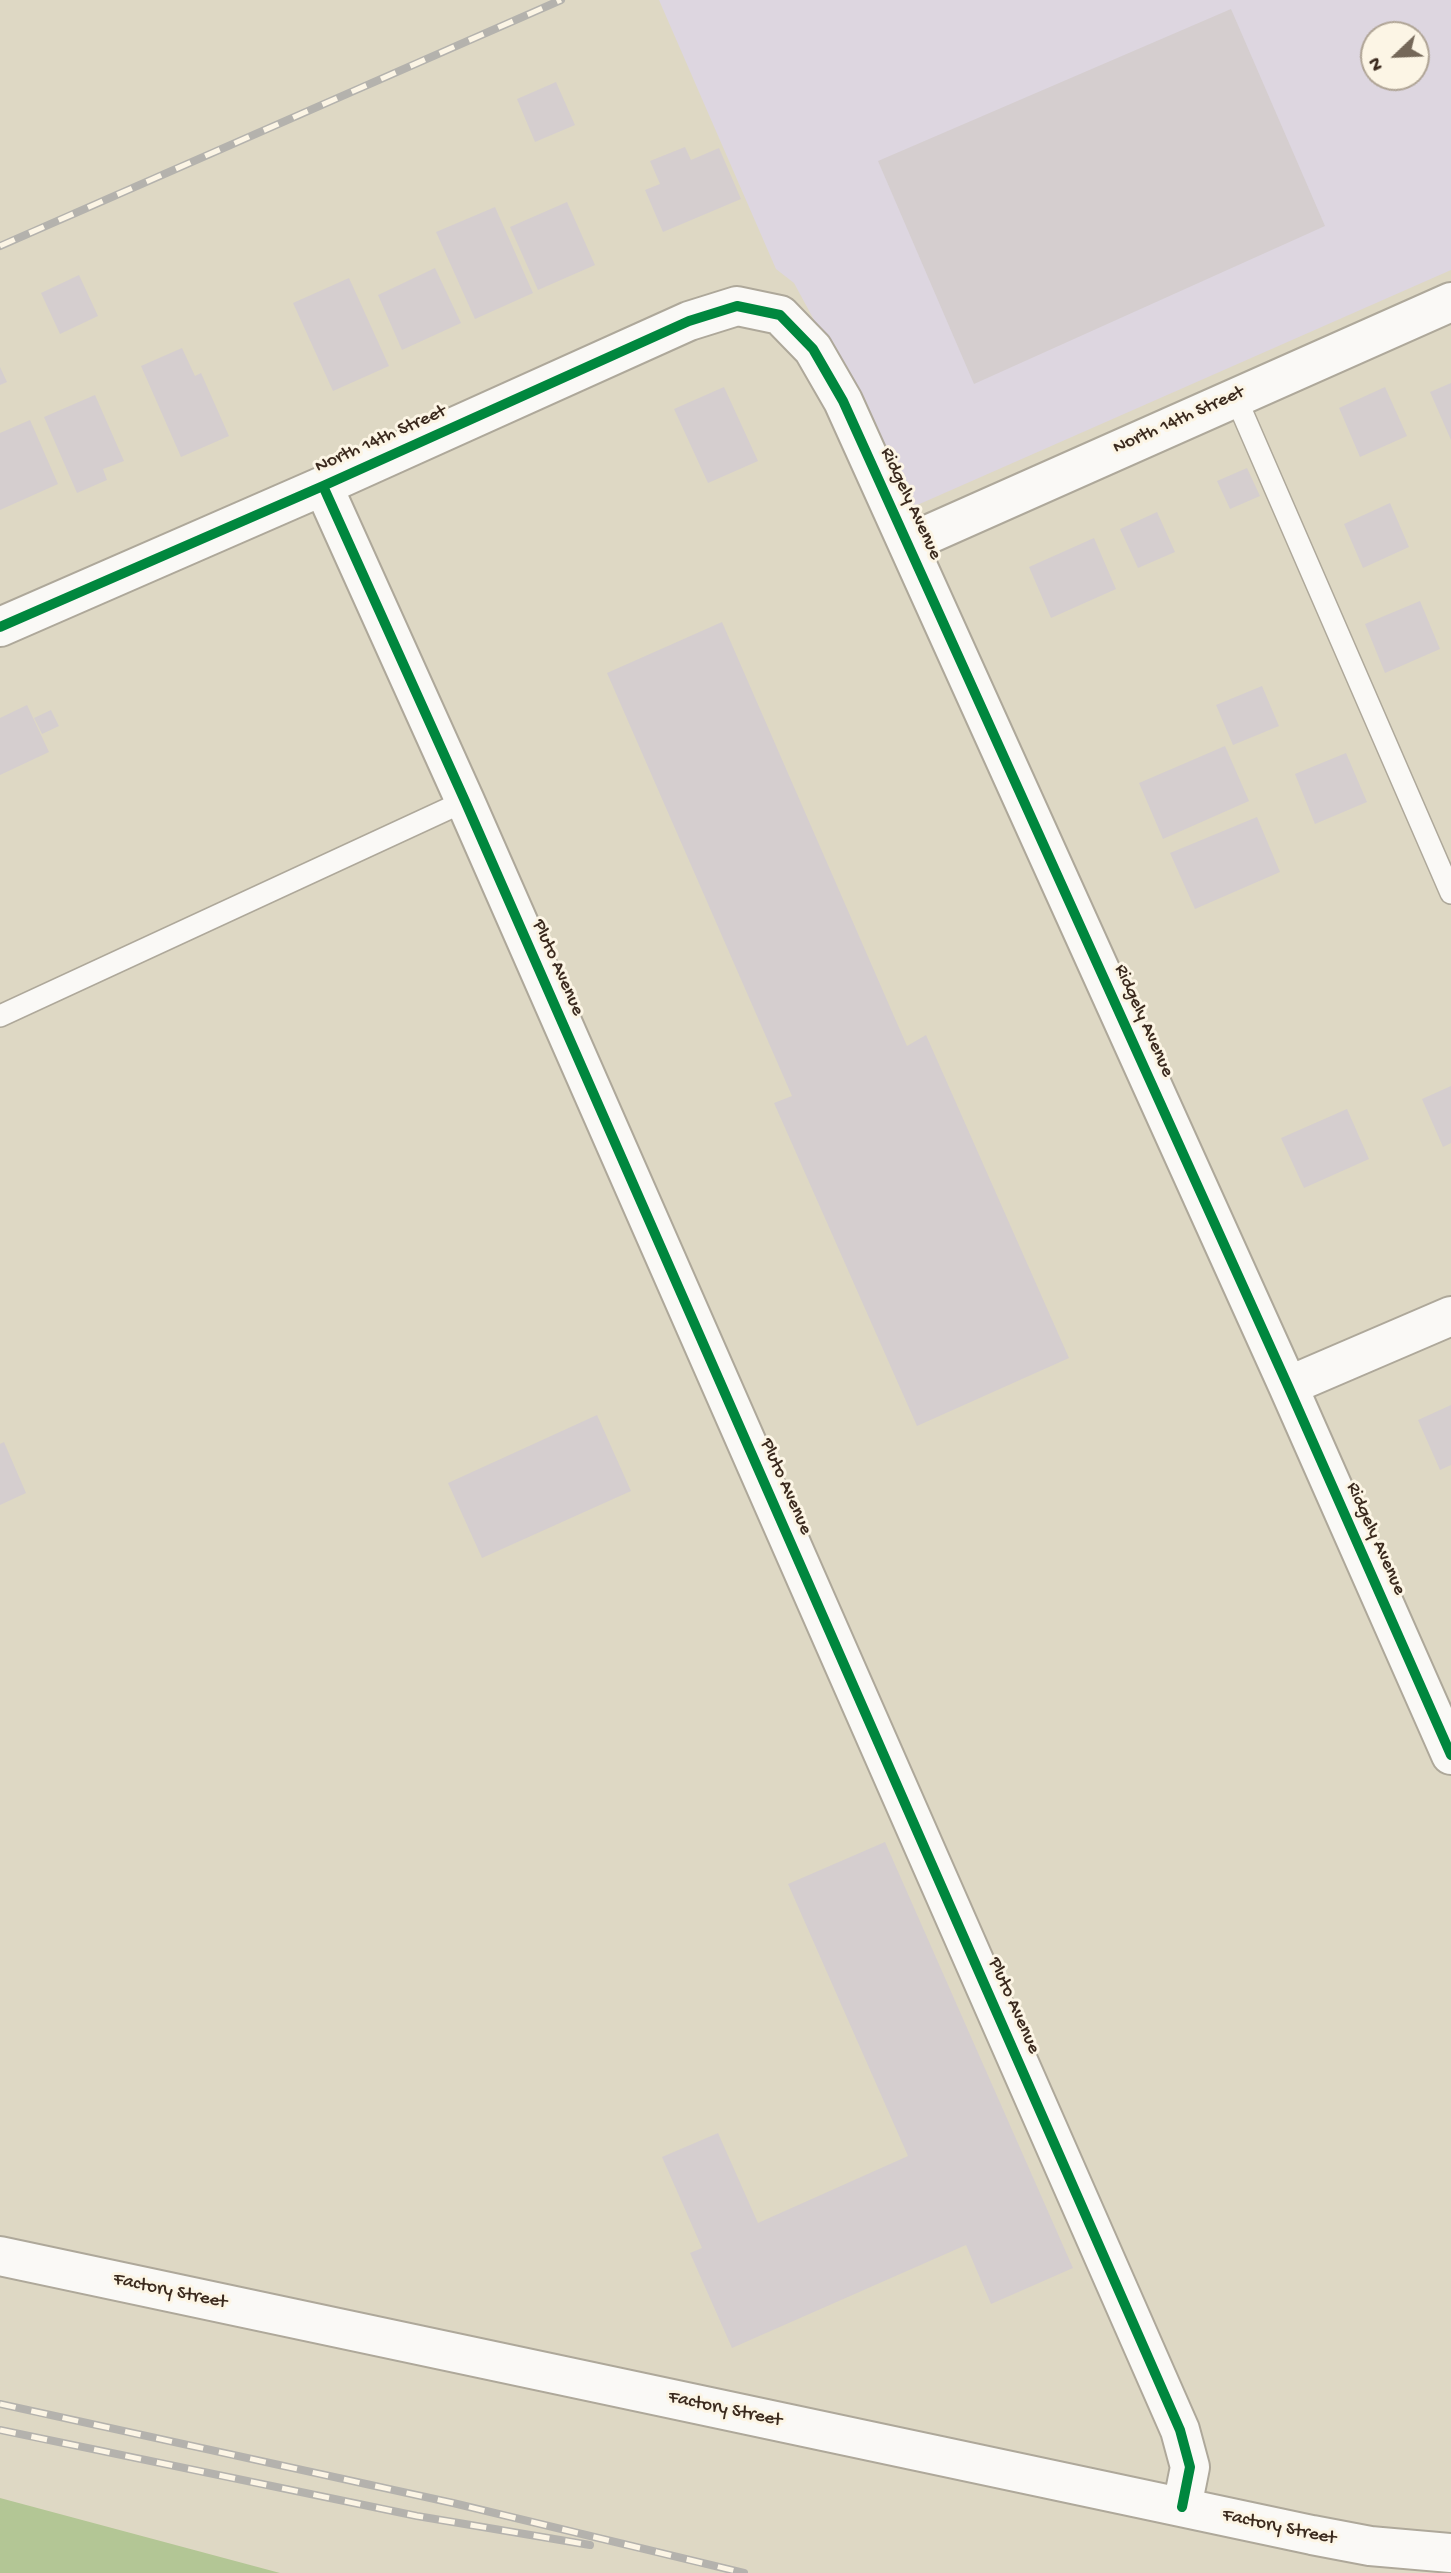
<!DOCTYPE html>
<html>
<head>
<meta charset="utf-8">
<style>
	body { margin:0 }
	#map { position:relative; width:1451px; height:2573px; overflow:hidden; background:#ded8c4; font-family:"Gochi Hand",sans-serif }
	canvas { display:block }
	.north { position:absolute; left:1360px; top:21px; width:70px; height:70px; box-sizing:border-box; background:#fcf5e5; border:2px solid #afa495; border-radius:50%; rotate:247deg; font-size:19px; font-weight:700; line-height:28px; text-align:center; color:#3b2a1e }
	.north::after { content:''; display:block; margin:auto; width:24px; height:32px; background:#746758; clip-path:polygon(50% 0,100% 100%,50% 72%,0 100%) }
</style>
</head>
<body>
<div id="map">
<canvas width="1451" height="2573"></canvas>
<div class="north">N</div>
</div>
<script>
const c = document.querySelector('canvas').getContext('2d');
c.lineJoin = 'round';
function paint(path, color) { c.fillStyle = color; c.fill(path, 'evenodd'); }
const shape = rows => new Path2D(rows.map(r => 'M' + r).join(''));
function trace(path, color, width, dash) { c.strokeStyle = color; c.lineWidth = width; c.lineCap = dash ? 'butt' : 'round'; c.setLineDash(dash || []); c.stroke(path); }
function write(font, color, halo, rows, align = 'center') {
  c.font = font + ' "Gochi Hand",sans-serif'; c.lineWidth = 6; c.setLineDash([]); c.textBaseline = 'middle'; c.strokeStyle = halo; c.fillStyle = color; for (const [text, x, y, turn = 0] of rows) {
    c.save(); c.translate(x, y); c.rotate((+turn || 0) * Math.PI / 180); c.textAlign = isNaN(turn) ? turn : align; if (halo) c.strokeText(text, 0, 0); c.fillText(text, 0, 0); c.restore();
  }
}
const built = shape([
	[659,0,1451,0,1451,270,915,506,794,283,776,269],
	[1374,35,1416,35,1416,77,1374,77]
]);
const forest = shape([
	[0,2498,280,2573,0,2573]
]);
const building = shape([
	[1231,9,1325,226,974,384,878,161],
	[556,82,575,125,535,142,517,99],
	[685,147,691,160,719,148,741,199,663,232,645,190,660,184,650,161],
	[567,202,595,265,538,290,510,227],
	[495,207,533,293,475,319,436,232],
	[435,268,461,323,402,350,378,295],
	[79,275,98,316,60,334,41,293],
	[349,278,389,366,333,391,293,303],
	[182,348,195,376,201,373,229,436,181,457,141,366],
	[0,367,7,382,0,385],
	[1451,383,1451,440,1430,392],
	[724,387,758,461,708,483,674,409],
	[1385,387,1407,436,1360,457,1339,408],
	[95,395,124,461,103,469,107,480,77,493,44,417],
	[30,420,58,484,0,510,0,433],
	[1247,468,1260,496,1230,509,1217,481],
	[1390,503,1409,547,1363,568,1344,524],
	[1157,512,1175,552,1138,568,1120,529],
	[1094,538,1116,589,1051,618,1029,567],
	[1420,601,1440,649,1385,673,1365,624],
	[722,622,907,1046,926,1035,1069,1358,917,1426,774,1103,792,1096,607,673],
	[1262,686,1279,726,1233,745,1216,705],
	[27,705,49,752,0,775,0,718],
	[51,710,59,726,42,734,34,718],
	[1225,746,1249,801,1163,839,1139,783],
	[1346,753,1367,802,1315,824,1295,774],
	[1257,817,1280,872,1195,909,1170,853],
	[1451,1086,1451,1143,1443,1147,1422,1099],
	[1347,1109,1369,1159,1304,1188,1281,1138],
	[1451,1405,1451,1465,1440,1470,1418,1420],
	[597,1415,631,1491,482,1558,448,1483],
	[4,1442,26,1493,0,1505,0,1444],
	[885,1842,1073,2268,991,2304,966,2245,732,2348,690,2253,702,2248,662,2157,718,2133,758,2223,908,2156,788,1884]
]);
const service = shape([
	[1235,396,1451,893],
	[0,1016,465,801]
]);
const minor = shape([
	[323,486,465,801,1180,2430,1190,2467,1182,2507],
	[909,543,1451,302],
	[0,627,323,486,689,321,737,306,780,315,813,349,843,401,1288,1386,1451,1755],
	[1288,1386,1451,1316],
	[0,2256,1312,2535,1370,2546,1451,2553]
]);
const rail = shape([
	[0,246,561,0],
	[0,2404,453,2503,744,2573],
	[0,2430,417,2516,590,2545]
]);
const cycleway = shape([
	[323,486,465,801,1180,2430,1190,2467,1182,2507],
	[0,627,323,486,689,321,737,306,780,315,813,349,843,401,1288,1386,1451,1755]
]);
const streetNames = [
	["North 14th Street",1179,421,-24],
	["North 14th Street",381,440,-24],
	["Ridgely Avenue",910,504,65],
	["Pluto Avenue",557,968,66],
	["Ridgely Avenue",1143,1021,66],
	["Pluto Avenue",785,1487,66],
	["Ridgely Avenue",1375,1539,66],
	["Pluto Avenue",1013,2006,66],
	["Factory Street",170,2292,12],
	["Factory Street",725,2410,12],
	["Factory Street",1279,2528,12]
];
paint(built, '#ddd6e0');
paint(forest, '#b3c695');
paint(building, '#d5cecf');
trace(service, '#aea89a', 24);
trace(minor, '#aea89a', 42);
trace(service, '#faf9f6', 21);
trace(minor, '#faf9f6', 38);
trace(rail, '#b4b2ad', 8);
trace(rail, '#fcf5e5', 5, [16]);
trace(cycleway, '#00873e', 10);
write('19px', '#3b2a1e', '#fcf5e5', streetNames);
</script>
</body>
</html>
